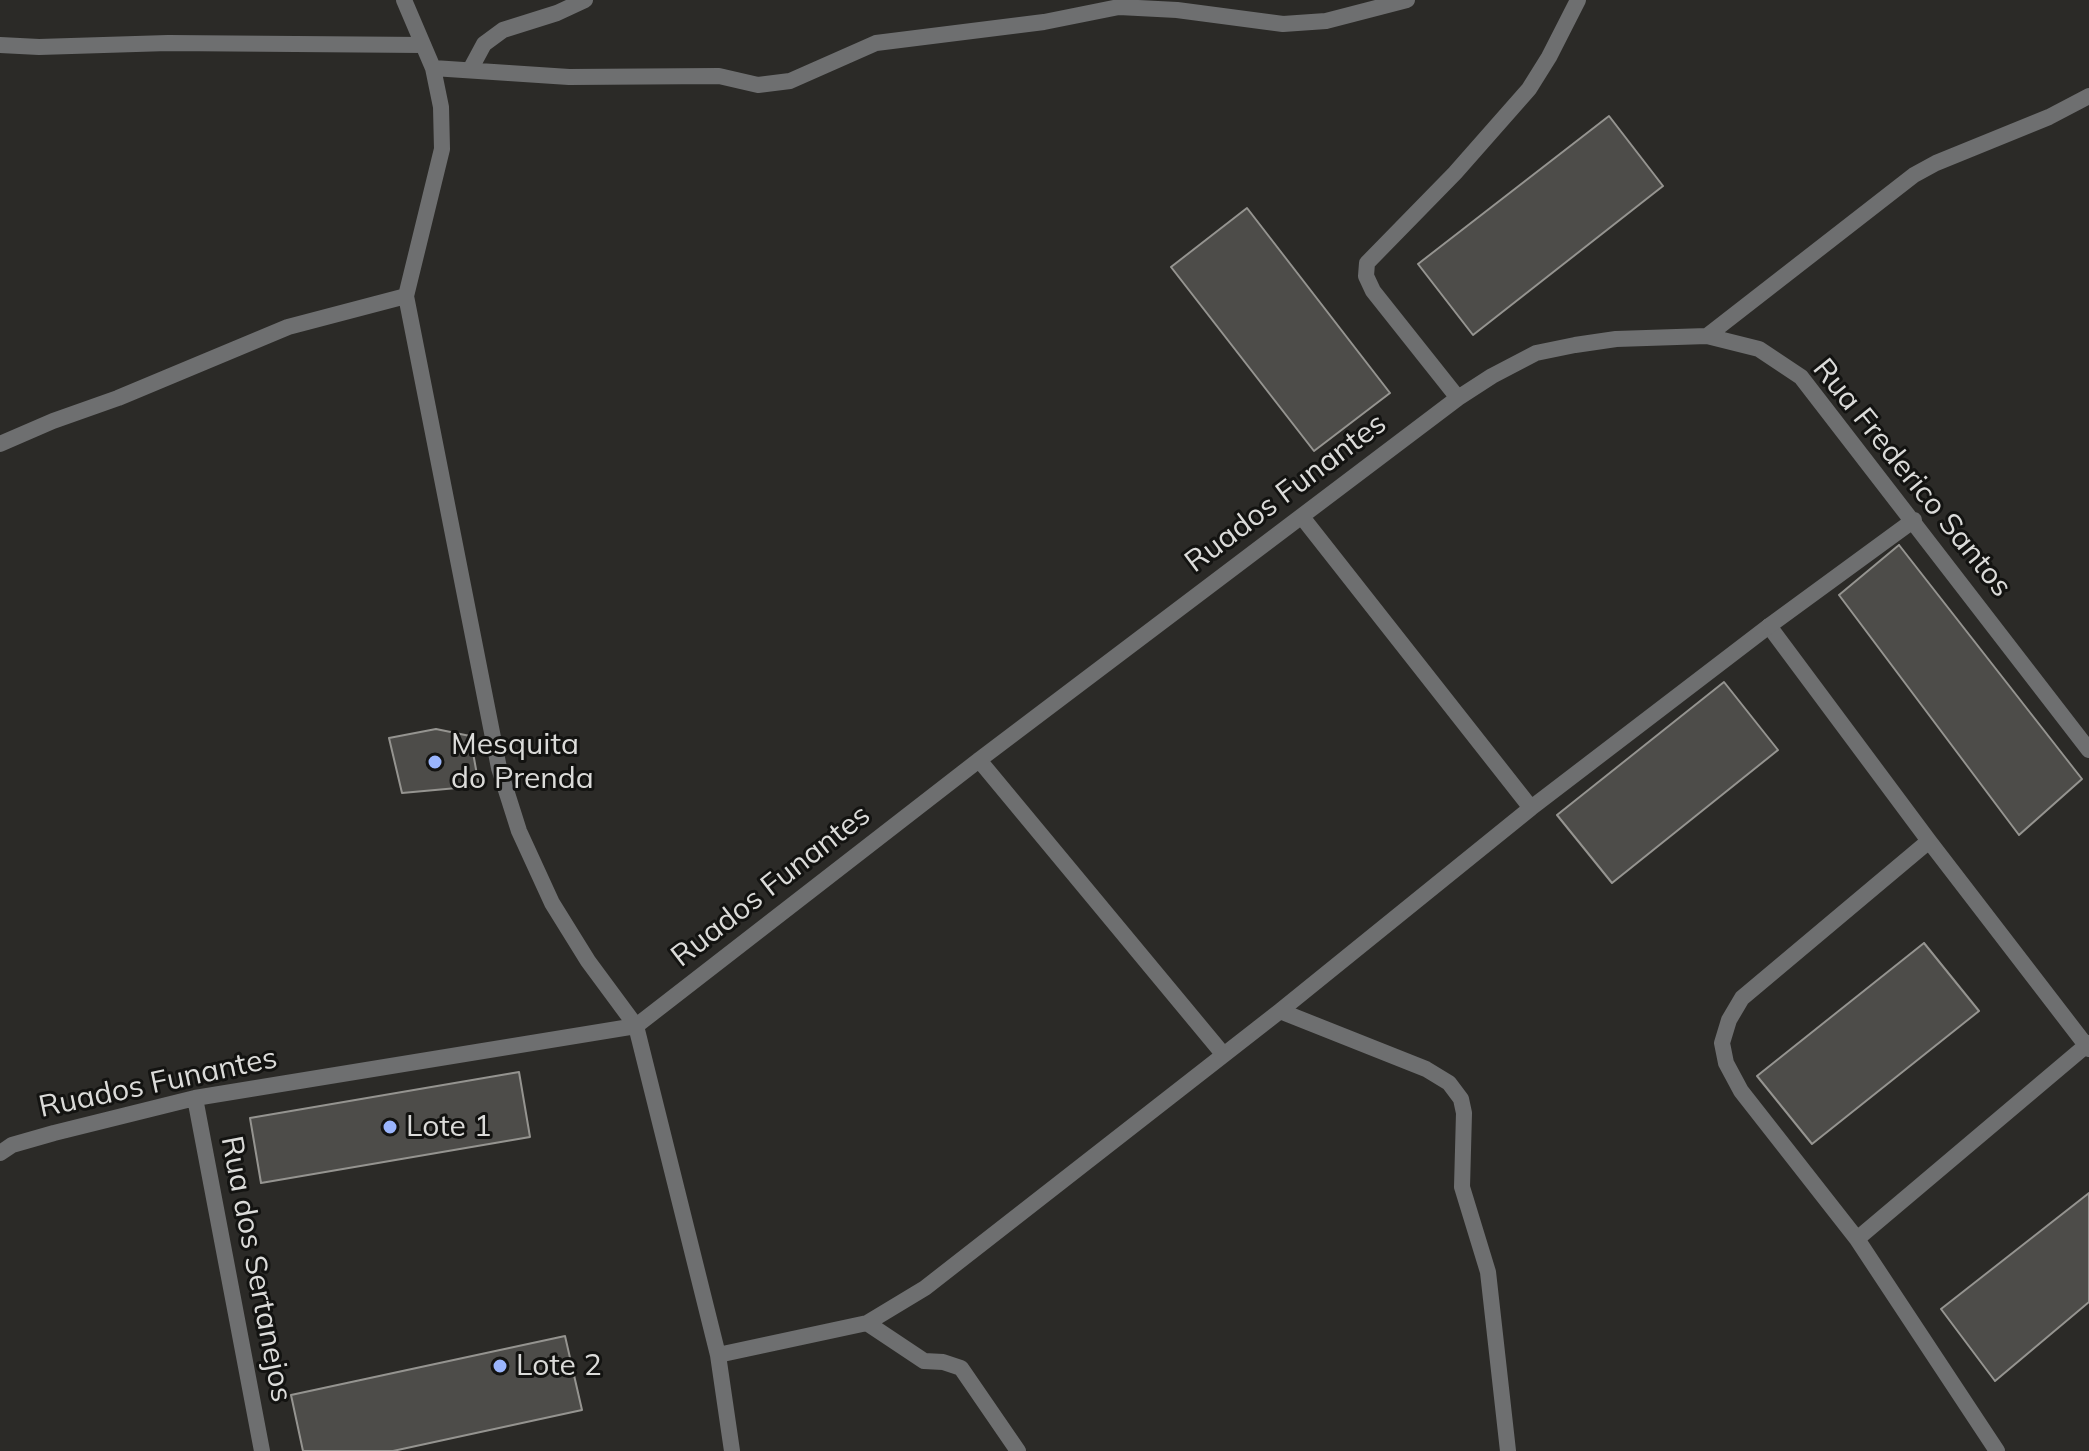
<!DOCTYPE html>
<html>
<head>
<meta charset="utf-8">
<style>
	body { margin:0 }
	canvas { display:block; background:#2b2a27 }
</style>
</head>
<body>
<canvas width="2089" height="1451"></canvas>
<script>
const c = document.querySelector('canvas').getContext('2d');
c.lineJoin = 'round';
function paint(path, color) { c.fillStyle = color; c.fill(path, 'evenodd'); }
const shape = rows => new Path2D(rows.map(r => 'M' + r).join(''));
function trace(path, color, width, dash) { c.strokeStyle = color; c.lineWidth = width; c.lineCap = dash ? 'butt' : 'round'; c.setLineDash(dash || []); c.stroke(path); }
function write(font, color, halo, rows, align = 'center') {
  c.font = font + ' Mulish,sans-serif'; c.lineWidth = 6; c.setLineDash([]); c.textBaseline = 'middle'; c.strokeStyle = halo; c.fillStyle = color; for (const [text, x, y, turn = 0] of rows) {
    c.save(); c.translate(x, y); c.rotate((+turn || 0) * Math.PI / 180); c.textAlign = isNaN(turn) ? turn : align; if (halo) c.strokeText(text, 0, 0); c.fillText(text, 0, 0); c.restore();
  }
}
const building = shape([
	[1609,116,1663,186,1473,335,1418,264,1609,116],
	[1247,208,1390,393,1314,451,1171,267,1247,208],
	[1899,545,2082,779,2019,835,1839,595,1899,545],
	[1724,682,1778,750,1612,883,1557,815,1724,682],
	[436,729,470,736,479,786,402,793,389,738,436,729],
	[1924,943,1979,1011,1812,1144,1757,1076,1924,943],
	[519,1072,530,1137,261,1183,250,1118,519,1072],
	[2089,1193,2089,1302,1995,1381,1941,1309,2089,1193],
	[565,1336,582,1410,393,1451,303,1451,291,1395,565,1336]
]);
const lane = shape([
	[1769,626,1929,841,2089,1049],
	[1929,841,1742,998,1729,1020,1722,1043,1726,1063,1741,1091,1857,1239,1997,1451],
	[1857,1239,2089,1043]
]);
const street = shape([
	[404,0,433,68,441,107,442,149,406,296,499,768,519,831,552,903,588,961,636,1026,718,1355,732,1451],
	[0,45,39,47,168,43,423,45],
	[433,68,569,77,719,76,758,85,790,81,876,43,1044,22,1119,7,1177,10,1283,24,1326,21,1407,0],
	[470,70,484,44,503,30,557,13,585,0],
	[1707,336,1914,175,1936,163,2049,117,2089,96],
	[1458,398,1373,291,1366,276,1367,263,1455,173,1529,89,1549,57,1578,0],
	[0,444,53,421,118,398,288,327,406,296],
	[1302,517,1531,808],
	[979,760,1223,1054],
	[1280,1011,1426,1069,1449,1083,1461,1099,1464,1113,1462,1187,1488,1272,1508,1451],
	[195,1098,262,1451],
	[0,1153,12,1145,54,1133,195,1098,636,1026,979,760,1458,398,1492,376,1536,353,1575,345,1616,339,1707,336,1759,349,1801,377,2089,750],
	[867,1323,924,1361,943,1362,961,1368,1018,1451],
	[718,1355,867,1323,925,1288,1280,1011,1531,808,1769,626,1914,520]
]);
const markers = [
	[435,762,8,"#9ab5fd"],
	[390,1127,8,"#9ab5fd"],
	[500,1366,8,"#9ab5fd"]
];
const streetNames = [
	["Rua Frederico Santos",1912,478,51],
	["Ruados Funantes",1286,493,-37],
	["Ruados Funantes",771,886,-38],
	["Ruados Funantes",158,1083,-12],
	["Rua dos Sertanejos",256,1269,79]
];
const poiNames = [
	["Mesquita",451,745],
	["do Prenda",451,779],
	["Lote 1",406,1127],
	["Lote 2",516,1366]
];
paint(building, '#4d4c49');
trace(building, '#959490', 2);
trace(lane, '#6e6f70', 16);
trace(street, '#6e6f70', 16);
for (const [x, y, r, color] of markers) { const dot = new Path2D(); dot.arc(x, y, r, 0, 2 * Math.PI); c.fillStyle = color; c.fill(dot); trace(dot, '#131311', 3); }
write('30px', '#dbdbd9', '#131311', streetNames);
write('30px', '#dbdbd9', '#131311', poiNames, 'left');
</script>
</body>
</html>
